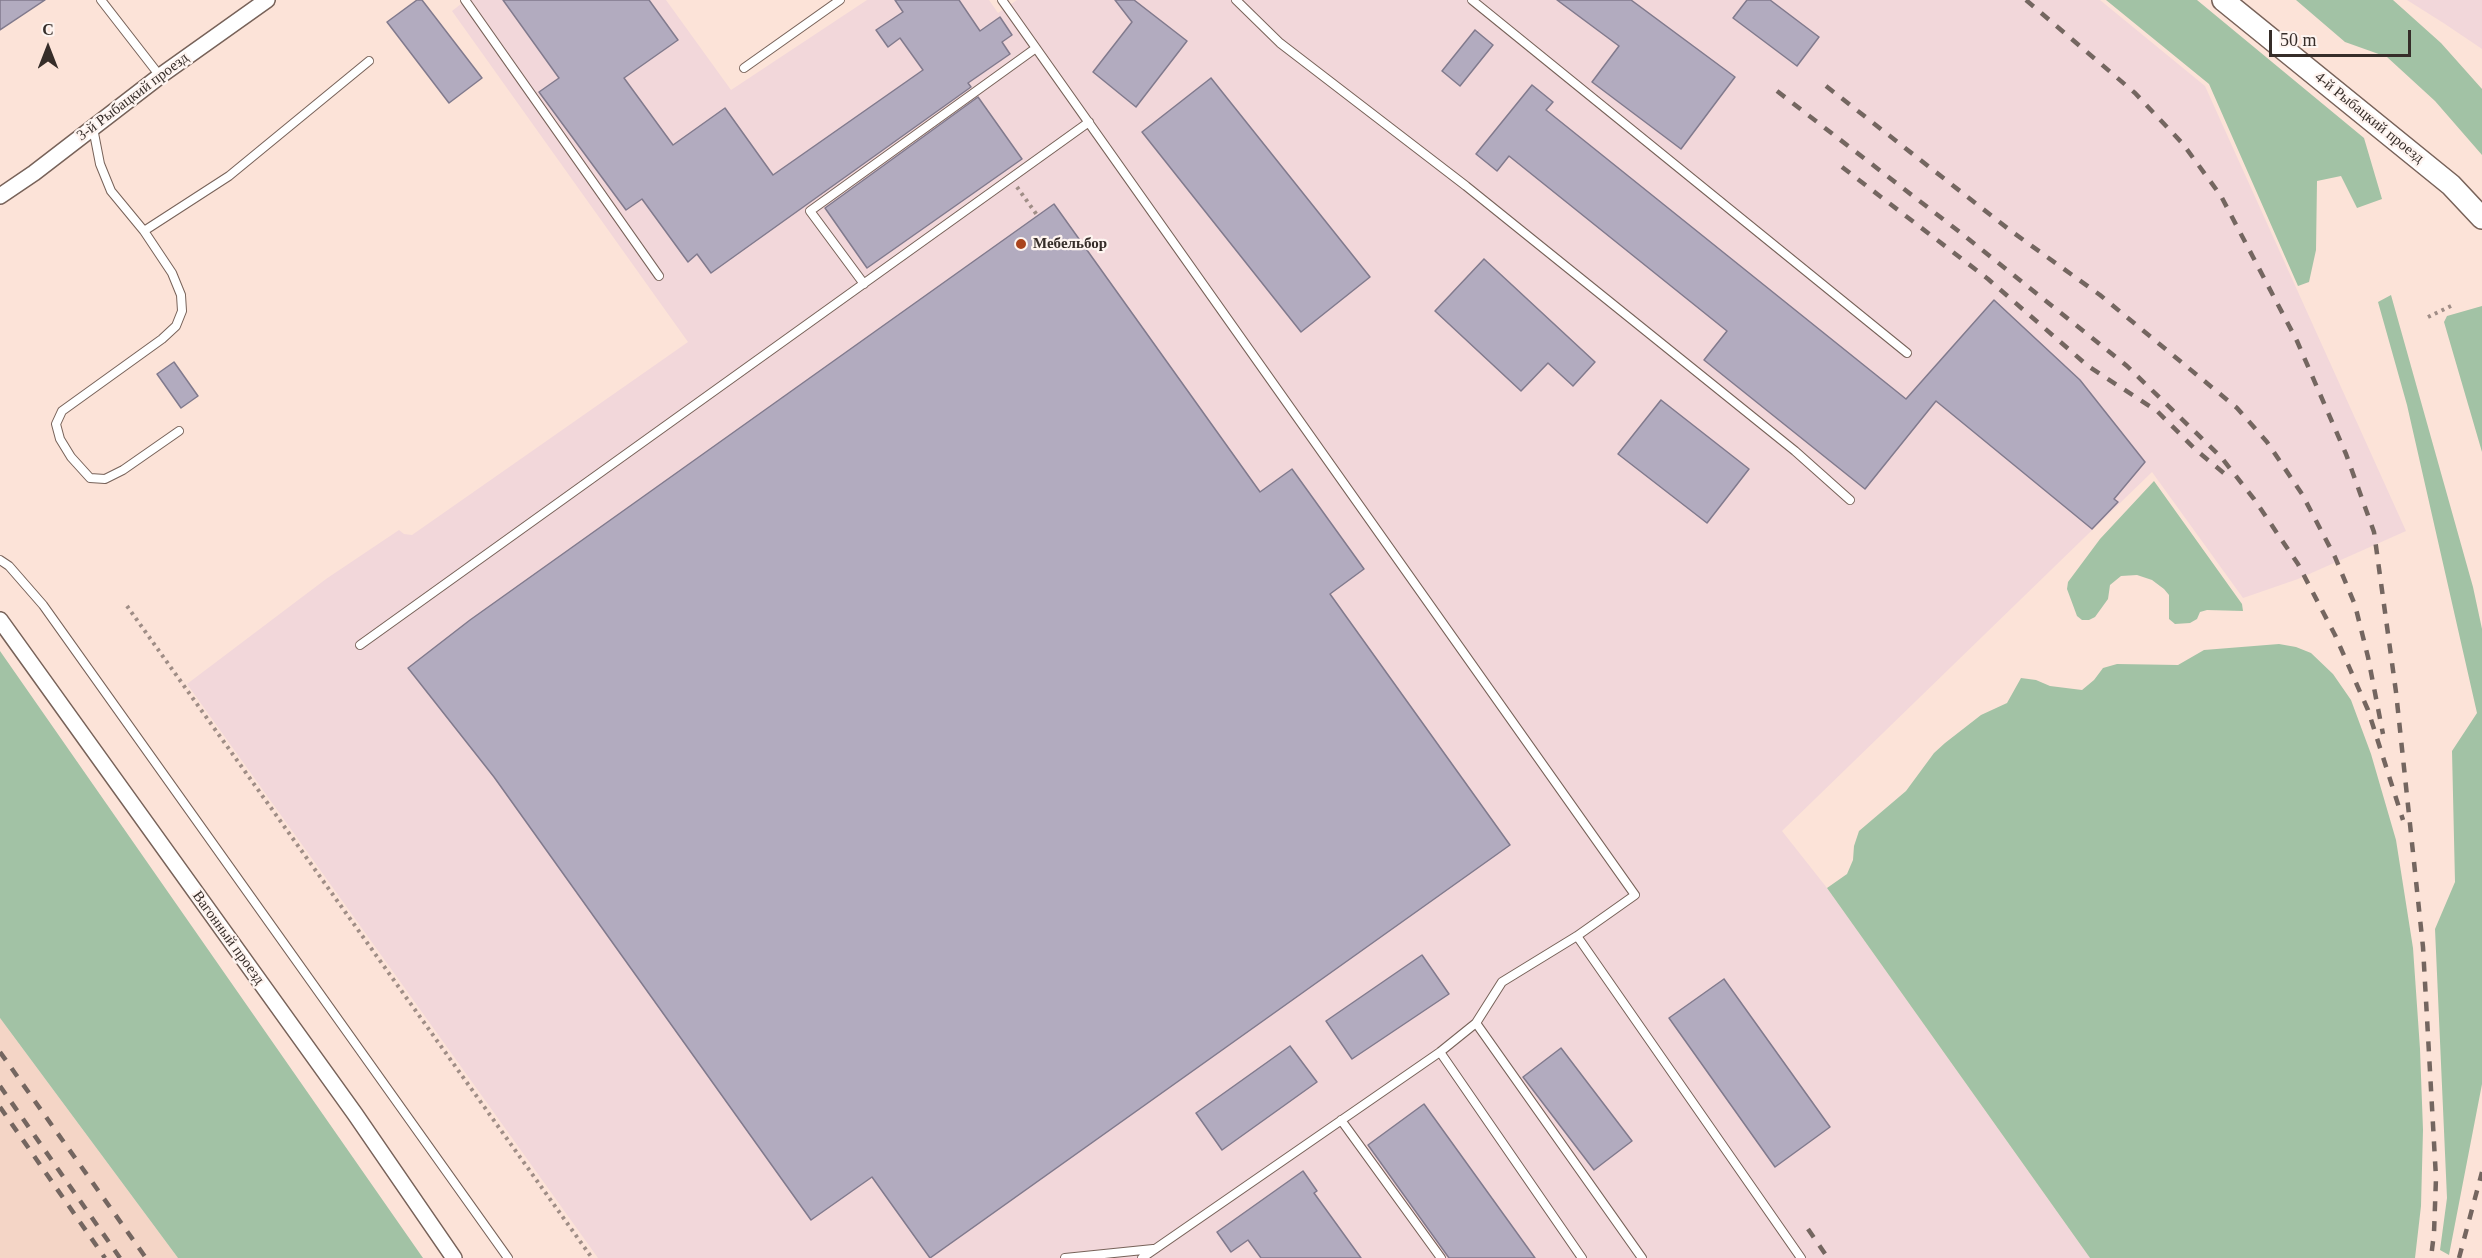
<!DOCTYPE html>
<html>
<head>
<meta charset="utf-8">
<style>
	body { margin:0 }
	#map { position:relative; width:2482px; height:1258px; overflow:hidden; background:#fce3d8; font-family:"Times New Roman",serif }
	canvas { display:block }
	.north { position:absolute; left:18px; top:18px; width:60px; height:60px; -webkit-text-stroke:4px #fef4f0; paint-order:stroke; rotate:0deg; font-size:16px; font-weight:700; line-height:24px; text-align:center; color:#362d29 }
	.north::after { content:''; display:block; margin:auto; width:21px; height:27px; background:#362d29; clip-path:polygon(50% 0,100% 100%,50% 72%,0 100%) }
	.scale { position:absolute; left:2269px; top:30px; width:142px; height:27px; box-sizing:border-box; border:3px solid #362d29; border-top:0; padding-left:8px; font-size:18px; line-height:21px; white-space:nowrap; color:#362d29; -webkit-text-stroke:4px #fef4f0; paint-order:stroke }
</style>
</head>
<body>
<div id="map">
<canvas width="2482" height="1258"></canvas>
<div class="north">С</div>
<div class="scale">50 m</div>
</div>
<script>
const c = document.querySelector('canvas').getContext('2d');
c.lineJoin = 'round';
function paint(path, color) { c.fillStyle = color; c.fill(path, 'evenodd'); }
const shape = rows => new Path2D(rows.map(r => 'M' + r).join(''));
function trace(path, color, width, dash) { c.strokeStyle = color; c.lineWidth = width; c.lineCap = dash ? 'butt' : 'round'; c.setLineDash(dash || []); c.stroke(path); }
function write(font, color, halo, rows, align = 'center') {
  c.font = font + ' "Times New Roman",serif'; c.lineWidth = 4.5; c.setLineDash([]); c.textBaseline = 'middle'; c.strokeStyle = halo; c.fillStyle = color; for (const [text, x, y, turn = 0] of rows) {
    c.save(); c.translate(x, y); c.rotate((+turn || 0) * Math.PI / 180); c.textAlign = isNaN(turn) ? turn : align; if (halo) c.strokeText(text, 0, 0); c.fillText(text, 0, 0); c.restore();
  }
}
const built = shape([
	[0,1018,178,1258,0,1258]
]);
const industrial = shape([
	[466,0,666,0,731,90,867,0,989,0,998,13,1017,0,2100,0,2205,86,2406,531,2298,579,2243,598,2152,472,1782,831,1827,888,2090,1258,598,1258,187,684,326,579,399,530,404,534,412,535,688,342,452,11],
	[2407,0,2482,0,2482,49,2445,24]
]);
const green = shape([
	[2106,0,2197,0,2364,138,2382,199,2357,208,2341,176,2317,181,2316,250,2309,282,2298,286,2209,84],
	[2296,0,2393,0,2441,43,2482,89,2482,155,2435,101,2387,57,2345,42],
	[2391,295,2473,587,2482,629,2482,1084,2449,1255,2440,1250,2447,1198,2435,929,2455,882,2452,751,2477,713,2407,405,2378,302],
	[2482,306,2482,452,2444,322,2447,316],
	[2154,481,2242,604,2243,611,2207,610,2200,612,2197,619,2190,623,2175,624,2169,619,2169,595,2164,589,2152,580,2137,575,2121,576,2110,585,2108,599,2095,617,2089,620,2082,620,2077,616,2067,589,2068,582,2100,539],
	[2279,644,2296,647,2311,653,2333,674,2351,700,2371,754,2396,840,2413,948,2420,1049,2423,1130,2421,1206,2415,1258,2090,1258,1827,888,1847,874,1853,860,1854,846,1859,831,1906,791,1934,753,1945,743,1981,715,2007,703,2021,678,2036,680,2050,686,2082,690,2094,680,2103,668,2117,664,2178,665,2204,650],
	[0,651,423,1258,178,1258,0,1018]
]);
const building = shape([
	[0,0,45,0,0,30,0,0],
	[417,0,422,0,482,78,449,103,387,22,417,0],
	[503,0,649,0,678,40,624,78,673,145,725,108,773,175,923,70,900,38,888,47,876,30,903,12,895,0,959,0,980,31,1000,17,1012,35,1002,42,1010,54,968,83,971,87,711,273,697,254,688,262,642,199,626,210,539,92,559,78,503,0],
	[1115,0,1134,0,1187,41,1136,107,1093,72,1132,22,1115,0],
	[1557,0,1631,0,1735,77,1681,149,1592,82,1619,46,1557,0],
	[1747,0,1770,0,1819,37,1797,66,1733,18,1747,0],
	[1475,30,1493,45,1460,86,1442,71,1475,30],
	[1211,78,1370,277,1301,332,1142,132,1211,78],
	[1532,85,1553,102,1546,110,1906,399,1994,300,2080,380,2145,462,2114,499,2118,502,2092,529,1936,401,1865,489,1704,360,1727,331,1509,156,1497,171,1476,154,1532,85],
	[978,97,1022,159,867,268,825,208,978,97],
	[1054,204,1260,492,1292,469,1364,569,1330,594,1510,845,930,1258,872,1177,811,1220,494,777,408,668,470,620,1054,204],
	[1484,259,1595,362,1573,386,1548,363,1521,391,1435,311,1484,259],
	[174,362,198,396,181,408,157,374,174,362],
	[1661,400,1749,469,1707,523,1618,454,1661,400],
	[1422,955,1449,994,1352,1059,1326,1021,1422,955],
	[1724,979,1830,1127,1775,1167,1669,1018,1724,979],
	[1290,1046,1317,1082,1222,1150,1196,1113,1290,1046],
	[1561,1048,1632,1141,1594,1170,1523,1077,1561,1048],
	[1424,1104,1535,1258,1449,1258,1368,1145,1424,1104],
	[1303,1171,1317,1191,1314,1193,1361,1258,1261,1258,1248,1240,1231,1252,1217,1232,1303,1171]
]);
const path = shape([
	[1017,187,1037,215],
	[2428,317,2451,306],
	[127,606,592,1258]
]);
const lane = shape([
	[101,0,160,76],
	[465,0,659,276],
	[1002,0,1635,895,1577,936,1502,982,1476,1023,1440,1052,1142,1258],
	[1236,0,1280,43,1466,186,1795,451,1850,500],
	[1472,0,1907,353],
	[744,68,840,0],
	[93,128,100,164,111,191,144,231,172,273,181,295,182,311,176,326,162,339,62,411,56,424,60,439,71,457,90,478,105,479,123,470,179,431],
	[144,231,229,176,369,61],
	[864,284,810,211,1036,48],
	[0,560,9,566,43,605,508,1258],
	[360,645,1089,122],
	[1577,936,1801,1258],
	[1476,1023,1642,1258],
	[1440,1052,1582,1258],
	[1341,1120,1441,1258],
	[1065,1258,1153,1249]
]);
const street = shape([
	[0,196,34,173,160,76,267,0],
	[0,620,355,1114,454,1258]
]);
const secondary = shape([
	[2223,0,2451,185,2482,218]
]);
const rail = shape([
	[2026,0,2135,93,2183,144,2221,196,2297,341,2346,454,2374,532,2396,692,2423,947,2436,1178,2434,1233,2431,1258],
	[1826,86,2011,231,2100,295,2237,408,2267,442,2302,494,2335,557,2355,605,2368,657,2383,734],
	[1777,91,1961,233,2127,366,2221,457,2254,499,2298,564,2335,635,2368,710,2403,820],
	[1842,167,1988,279,2088,366,2157,411,2196,450,2231,479],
	[0,1052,146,1258],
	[0,1086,120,1258],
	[0,1107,105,1258],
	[1808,1229,1828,1258],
	[2459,1258,2482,1172]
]);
const markers = [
	[1021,244,6,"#aa441d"]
];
const streetNames = [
	["3-й Рыбацкий проезд",133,97,-37],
	["4-й Рыбацкий проезд",2369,118,39],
	["Вагонный проезд",228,938,54]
];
const poiNames = [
	["Мебельбор",1033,244]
];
paint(built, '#f4d5c6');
paint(industrial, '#f2d7da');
paint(green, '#a2c2a5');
paint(building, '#b2abbf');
trace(building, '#817a8d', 1.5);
trace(lane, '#776259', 10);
trace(street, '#776259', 18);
trace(secondary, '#776259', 24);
trace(path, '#9f8d86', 4, [3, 4.5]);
trace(lane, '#fff', 8);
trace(street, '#fff', 15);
trace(secondary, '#fff', 21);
trace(rail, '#746660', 4.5, [10, 10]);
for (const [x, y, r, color] of markers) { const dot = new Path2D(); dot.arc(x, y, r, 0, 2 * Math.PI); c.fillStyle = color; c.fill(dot); trace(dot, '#fef4f0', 2); }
write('15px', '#362d29', '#fef4f0', streetNames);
write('bold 15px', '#362d29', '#fef4f0', poiNames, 'left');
</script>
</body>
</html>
